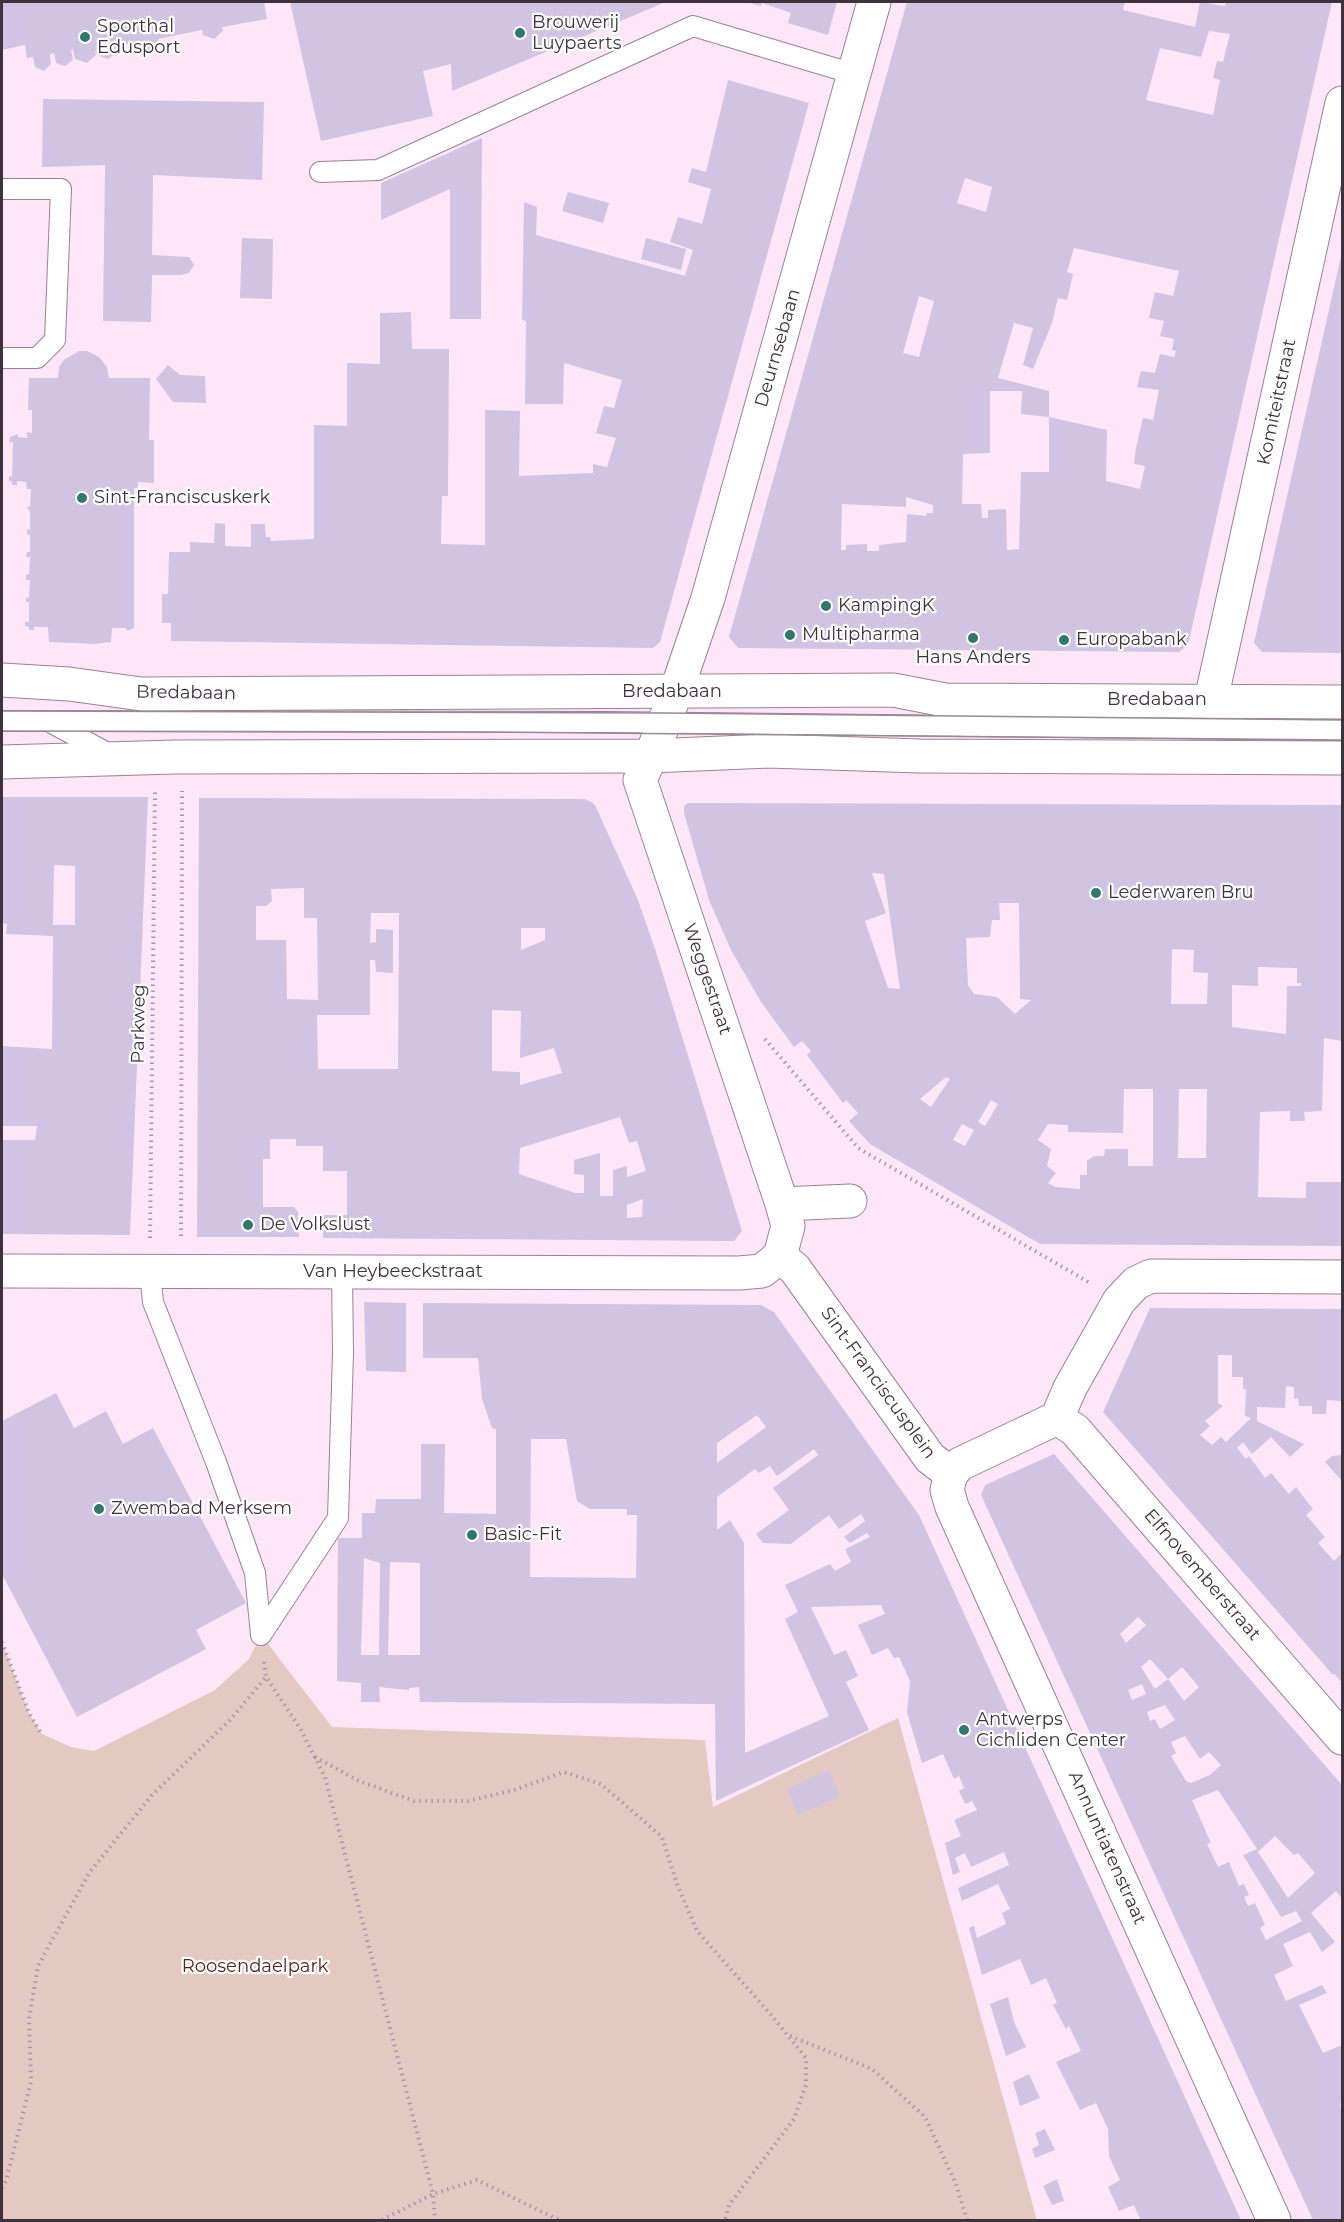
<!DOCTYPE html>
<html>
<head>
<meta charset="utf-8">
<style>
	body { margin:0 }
	#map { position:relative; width:1344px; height:2222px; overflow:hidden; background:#fee6f9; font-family:Montserrat,sans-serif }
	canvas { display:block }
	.frame { position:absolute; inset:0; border:3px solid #3e333c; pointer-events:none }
</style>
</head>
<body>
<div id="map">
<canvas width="1344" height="2222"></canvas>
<div class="frame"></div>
</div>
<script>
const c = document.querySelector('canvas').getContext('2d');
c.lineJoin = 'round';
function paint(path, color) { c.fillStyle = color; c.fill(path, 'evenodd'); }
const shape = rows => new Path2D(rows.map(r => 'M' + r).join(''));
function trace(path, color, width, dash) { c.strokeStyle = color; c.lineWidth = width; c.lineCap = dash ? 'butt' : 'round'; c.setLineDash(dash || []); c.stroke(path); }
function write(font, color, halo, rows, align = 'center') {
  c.font = font + ' Montserrat,sans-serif'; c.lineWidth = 4.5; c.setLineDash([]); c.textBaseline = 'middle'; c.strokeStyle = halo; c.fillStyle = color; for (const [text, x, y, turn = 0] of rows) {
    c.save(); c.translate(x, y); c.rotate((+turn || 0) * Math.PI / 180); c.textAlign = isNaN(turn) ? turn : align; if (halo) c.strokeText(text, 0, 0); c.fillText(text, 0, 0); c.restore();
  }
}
const green = shape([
	[261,1635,332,1727,705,1740,713,1807,898,1718,1037,2220,2,2220,2,1642,29,1713,42,1734,71,1747,94,1751,215,1690,249,1659]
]);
const building = shape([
	[2,2,264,2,267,19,222,27,223,31,214,39,203,35,202,30,158,39,160,43,151,51,139,47,138,43,116,47,117,51,108,59,97,55,95,50,96,55,87,63,75,59,73,49,71,50,73,60,65,66,56,63,54,53,50,54,51,64,44,71,35,67,33,57,27,58,25,45,2,50],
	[290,2,666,2,452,91,451,64,423,71,433,116,321,141],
	[746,2,837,2,828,35,788,23,791,13,762,3,761,6],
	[907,2,1125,2,1123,10,1195,27,1200,2,1225,6,1226,2,1332,2,1188,645,1179,652,738,648,729,637],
	[1209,31,1230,34,1223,62,1217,61,1213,78,1220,80,1213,115,1146,100,1160,48,1201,57],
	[965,178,992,187,986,212,957,203],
	[1074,248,1179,271,1173,296,1155,292,1149,318,1164,321,1160,336,1174,339,1172,350,1176,351,1174,357,1160,354,1155,373,1141,371,1137,387,1159,390,1153,420,1143,418,1136,448,1134,464,1145,466,1140,489,1106,481,1107,430,1049,417,1049,472,1021,472,1019,549,1007,550,1006,509,988,510,988,518,982,518,981,504,962,504,963,454,990,453,990,391,1022,391,1021,414,1049,417,1049,391,998,378,1014,323,1033,328,1023,365,1033,369,1052,323,1058,298,1067,300,1073,274,1067,272],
	[919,296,934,301,919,357,903,353],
	[906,497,933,505,933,513,927,513,926,516,907,514,906,542,879,545,879,551,867,551,867,544,846,545,846,550,841,550,842,504,906,507],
	[728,80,809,103,660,642,653,648,171,641,171,623,162,623,162,594,168,594,169,552,190,552,190,542,214,543,215,523,225,524,225,546,251,547,251,524,265,524,266,537,270,537,271,541,314,539,314,425,347,426,347,363,380,364,380,313,411,312,412,349,449,349,448,496,442,496,441,544,485,545,485,410,520,411,519,476,593,473,593,464,607,467,616,438,596,433,604,406,614,408,622,380,564,363,563,404,525,404,526,321,522,320,524,202,537,207,536,235,685,276,693,250,670,242,678,217,702,224,711,189,688,182,692,168,706,172],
	[43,99,264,102,262,180,153,175,152,255,189,257,194,265,189,273,181,275,152,275,151,322,103,321,105,165,42,167],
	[482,138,481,319,450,319,450,189,381,220,381,183],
	[568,192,609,203,603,223,562,211],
	[242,238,273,239,272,299,240,298],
	[646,238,686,249,681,270,641,259],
	[1342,252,1342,653,1262,652,1254,643],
	[79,351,87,351,99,357,107,367,109,378,150,378,149,440,154,440,154,483,138,482,138,488,134,488,134,628,127,631,126,628,112,628,111,642,95,644,49,642,48,627,34,627,34,630,29,630,29,627,25,626,25,622,29,622,29,602,26,602,26,597,29,598,30,580,26,580,26,575,29,574,30,557,26,557,27,552,30,552,30,535,27,534,27,529,30,530,30,512,27,507,30,507,31,489,27,489,26,482,17,481,17,485,12,485,12,481,9,481,9,476,12,477,13,442,9,443,10,437,18,434,18,437,27,438,27,432,32,433,32,410,28,410,29,378,58,378,59,367,64,360],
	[168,365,180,375,205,376,206,403,173,402,156,379],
	[2,797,148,797,130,1235,2,1234,2,1140,35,1140,37,1126,2,1126,2,1046,52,1049,53,936,6,934,7,924,2,923],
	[54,865,75,866,75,925,53,925],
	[199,798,585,799,591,802,595,805,638,900,656,952,742,1231,734,1241,323,1238,323,1215,347,1215,347,1171,323,1171,323,1146,296,1146,296,1139,270,1139,270,1159,263,1159,263,1207,294,1207,298,1212,299,1237,197,1237],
	[304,888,304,918,317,918,318,1000,287,999,286,940,256,940,256,906,266,906,272,901,271,889],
	[371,913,399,913,398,1069,318,1069,317,1015,370,1015,370,960,375,960,376,972,393,973,393,930,376,929,376,942,370,943],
	[521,928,545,928,545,940,521,950],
	[492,1010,521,1011,520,1058,554,1048,562,1073,520,1085,520,1072,492,1071],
	[620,1117,629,1143,637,1141,646,1171,627,1177,627,1166,613,1170,613,1196,600,1196,600,1153,574,1160,574,1174,584,1175,584,1193,575,1193,519,1174,520,1148],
	[643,1199,642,1217,627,1218,627,1205],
	[688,803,1342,805,1342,1041,1324,1038,1322,1111,1304,1112,1305,1121,1290,1121,1290,1111,1260,1112,1258,1197,1306,1198,1306,1182,1342,1182,1342,1246,1040,1244,870,1144,849,1121,858,1113,846,1100,843,1103,807,1055,811,1051,802,1041,794,1047,761,1002,731,950,709,900,684,813,684,806],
	[872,873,884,874,900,989,888,988,865,921,886,913],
	[999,903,1019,903,1020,999,1031,1000,1015,1014,997,997,974,994,968,985,966,938,990,937,992,920,1000,920],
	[1172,949,1194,950,1193,972,1208,973,1207,1004,1171,1004],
	[1258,967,1297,968,1297,983,1301,983,1301,986,1287,986,1286,1034,1232,1027,1232,985,1258,986],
	[946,1077,950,1079,931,1107,920,1099],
	[1124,1089,1153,1089,1153,1166,1128,1166,1128,1149,1105,1149,1104,1156,1094,1156,1087,1161,1087,1175,1080,1175,1080,1189,1055,1187,1048,1183,1056,1173,1047,1166,1051,1149,1038,1140,1048,1124,1068,1125,1068,1132,1123,1133],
	[1179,1089,1207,1089,1206,1158,1178,1158],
	[991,1100,998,1104,985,1126,978,1122],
	[962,1124,974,1130,965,1146,953,1140],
	[364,1302,406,1303,406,1372,366,1371],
	[423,1303,761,1305,774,1312,919,1515,1241,2220,1136,2220,1140,2219,1134,2205,1119,2211,1108,2187,1120,2180,1109,2156,1108,2129,1096,2103,1080,2110,1056,2062,1081,2051,1069,2026,1066,2029,1053,2005,1057,2003,1046,1978,1031,1985,1020,1959,982,1975,969,1928,974,1926,977,1938,1006,1924,1002,1913,1010,1909,998,1884,962,1901,958,1888,1009,1865,1004,1852,971,1867,965,1853,955,1858,960,1872,953,1875,945,1843,961,1836,954,1820,977,1810,972,1801,965,1804,959,1791,964,1788,959,1776,954,1779,943,1754,922,1763,907,1712,910,1681,899,1657,894,1658,888,1648,872,1655,858,1625,885,1614,881,1605,811,1607,834,1655,846,1650,858,1676,846,1682,869,1730,716,1801,715,1704,420,1702,419,1687,409,1688,409,1690,379,1687,380,1702,361,1702,361,1683,337,1681,338,1538,362,1538,362,1513,375,1513,376,1499,421,1499,421,1444,445,1444,444,1513,496,1514,496,1429,492,1428,482,1399,478,1358,423,1358],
	[757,1415,766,1427,717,1463,717,1443],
	[531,1439,566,1439,577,1501,590,1509,627,1509,627,1515,637,1515,636,1578,530,1577],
	[814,1449,818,1455,773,1488,789,1510,756,1534,763,1543,791,1544,829,1515,839,1529,861,1514,865,1521,844,1537,850,1543,867,1533,870,1537,845,1549,851,1562,835,1571,830,1564,785,1585,798,1612,785,1619,829,1716,745,1753,744,1543,730,1520,717,1530,717,1497,755,1469,759,1473,770,1466,777,1476],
	[364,1558,380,1563,379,1655,361,1655],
	[390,1562,420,1563,420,1655,388,1655],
	[1150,1308,1342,1309,1342,1401,1327,1400,1326,1414,1312,1414,1312,1406,1299,1406,1298,1398,1294,1399,1294,1387,1286,1386,1285,1408,1257,1407,1257,1421,1304,1444,1290,1457,1271,1437,1252,1454,1243,1442,1237,1448,1246,1459,1249,1456,1265,1478,1271,1473,1289,1494,1296,1487,1313,1509,1306,1515,1325,1537,1318,1543,1334,1561,1342,1553,1342,1683,1335,1674,1333,1675,1103,1412],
	[1218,1355,1232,1355,1232,1377,1243,1377,1243,1389,1246,1389,1245,1416,1251,1418,1226,1442,1221,1437,1212,1445,1200,1435,1210,1426,1205,1421,1223,1406,1218,1403],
	[56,1393,74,1428,106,1411,123,1444,153,1428,246,1603,196,1630,206,1649,77,1717,2,1574,2,1421],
	[1054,1454,1342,1785,1342,1899,1336,1891,1311,1913,1335,1942,1322,1952,1310,1932,1283,1944,1293,1966,1274,1975,1286,2001,1322,1985,1327,1993,1299,2005,1323,2053,1342,2045,1342,2095,1340,2106,1342,2111,1342,2220,1313,2220,981,1495,985,1485],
	[1138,1617,1146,1625,1126,1643,1120,1634],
	[1150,1659,1168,1679,1182,1667,1199,1687,1184,1701,1168,1679,1155,1689,1141,1667],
	[1142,1684,1146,1694,1132,1700,1128,1690],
	[1165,1705,1175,1720,1160,1729,1155,1719,1150,1721,1147,1712],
	[1185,1736,1200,1759,1209,1752,1221,1765,1210,1775,1191,1783,1186,1781,1171,1756,1176,1753,1171,1742],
	[1218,1790,1257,1849,1243,1855,1281,1917,1296,1911,1302,1921,1266,1940,1260,1928,1265,1925,1255,1903,1248,1906,1244,1897,1249,1895,1244,1884,1239,1886,1229,1862,1218,1867,1207,1844,1211,1843,1192,1800],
	[1275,1836,1294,1855,1298,1853,1315,1873,1288,1898,1258,1852],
	[1342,1455,1342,1481,1325,1462,1332,1456],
	[829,1770,840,1796,798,1815,787,1789],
	[1008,1997,1014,2022,1026,2047,1006,2056,990,2004],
	[1029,2074,1040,2098,1020,2106,1013,2082],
	[1045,2129,1055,2150,1035,2158,1032,2149,1039,2145,1035,2133],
	[1057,2179,1064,2201,1052,2205,1043,2186]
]);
const path = shape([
	[765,1039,858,1148,1090,1283],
	[181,1236,182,791],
	[150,1238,155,792],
	[2,1642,29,1713,42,1735],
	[264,1662,266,1677,301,1730,325,1777,433,2194,435,2220],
	[315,1757,359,1781,414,1801,468,1801,514,1790,564,1772,601,1784,662,1837,677,1884,697,1931,772,2016,806,2058,806,2085,794,2119,729,2205,725,2220],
	[790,2036,872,2069,925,2117,956,2184,967,2220],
	[2,2188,6,2181,31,2082,29,2019,38,1966,89,1873,152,1795,230,1720,266,1677],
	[382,2220,433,2194,477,2180,559,2220]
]);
const lane = shape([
	[320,172,378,170,693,26,854,74],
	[2,189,61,189,55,340,37,358,2,358],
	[2,721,604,722,1342,730],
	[50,722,111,755],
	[150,1272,153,1302,216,1462,255,1573,261,1635],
	[261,1635,338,1518,343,1353,342,1272]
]);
const street = shape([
	[1211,700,1342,103],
	[651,756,640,780,782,1204,788,1226,780,1256],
	[782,1204,850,1201],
	[780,1256,795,1269,930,1458,951,1474],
	[2,1271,739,1273,762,1271,780,1256],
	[1057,1418,1075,1430,1342,1738],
	[1274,2220,952,1507,947,1490,951,1474,960,1464,1057,1418,1070,1388,1119,1301,1136,1283,1151,1276,1342,1277]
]);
const secondary = shape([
	[651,756,676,692,708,598,874,2]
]);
const primary = shape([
	[2,680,69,684,141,694,893,690,945,700,1342,702],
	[2,762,175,757,651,756,769,751,919,756,1342,758]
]);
const tram = shape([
	[2,711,666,713,1342,720],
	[2,731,486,732,1342,740]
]);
const markers = [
	[520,33,6,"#31776e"],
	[85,37,6,"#31776e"],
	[82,498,6,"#31776e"],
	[826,606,6,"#31776e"],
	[790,635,6,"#31776e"],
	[973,638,6,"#31776e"],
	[1064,640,6,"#31776e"],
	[1096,893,6,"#31776e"],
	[248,1225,6,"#31776e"],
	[99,1509,6,"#31776e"],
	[472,1535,6,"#31776e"],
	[964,1730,6,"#31776e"]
];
const poiNames = [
	["Brouwerij",532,23],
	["Luypaerts",532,44],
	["Sporthal",97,27],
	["Edusport",97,48],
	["Sint-Franciscuskerk",94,498],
	["KampingK",838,606],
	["Multipharma",802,635],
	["Europabank",1076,640],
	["Hans Anders",973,658,"center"],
	["Lederwaren Bru",1108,893],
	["De Volkslust",260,1225],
	["Zwembad Merksem",111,1509],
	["Basic-Fit",484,1535],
	["Antwerps",976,1720],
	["Cichliden Center",976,1741]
];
const streetNames = [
	["Deurnsebaan",778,348,-74],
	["Komiteitstraat",1277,402,-78],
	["Bredabaan",672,692],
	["Bredabaan",186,693,1],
	["Bredabaan",1157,700],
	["Weggestraat",707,979,71],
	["Parkweg",139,1024,-89],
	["Van Heybeeckstraat",393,1272],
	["Sint-Franciscusplein",878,1383,54],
	["Elfnovemberstraat",1202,1575,49],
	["Annuntiatenstraat",1107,1848,66]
];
const parkNames = [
	["Roosendaelpark",255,1967]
];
paint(green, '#e4c9c3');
paint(building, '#d0c4e2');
trace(lane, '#9b8096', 22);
trace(street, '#9b8096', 35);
trace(secondary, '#9b8096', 35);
trace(primary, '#9b8096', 35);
trace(path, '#a996a5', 4, [1.5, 4.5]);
trace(lane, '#fff', 20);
trace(street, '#fff', 33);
trace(secondary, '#fff', 33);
trace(primary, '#fff', 33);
trace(tram, '#998896', 1.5);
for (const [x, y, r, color] of markers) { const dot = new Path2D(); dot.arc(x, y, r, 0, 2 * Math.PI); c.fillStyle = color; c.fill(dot); trace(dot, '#fff', 2); }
write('18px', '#3e333c', '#fff', poiNames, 'left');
write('18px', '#3e333c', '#fff', streetNames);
write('18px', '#54251b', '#fff', parkNames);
</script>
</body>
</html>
